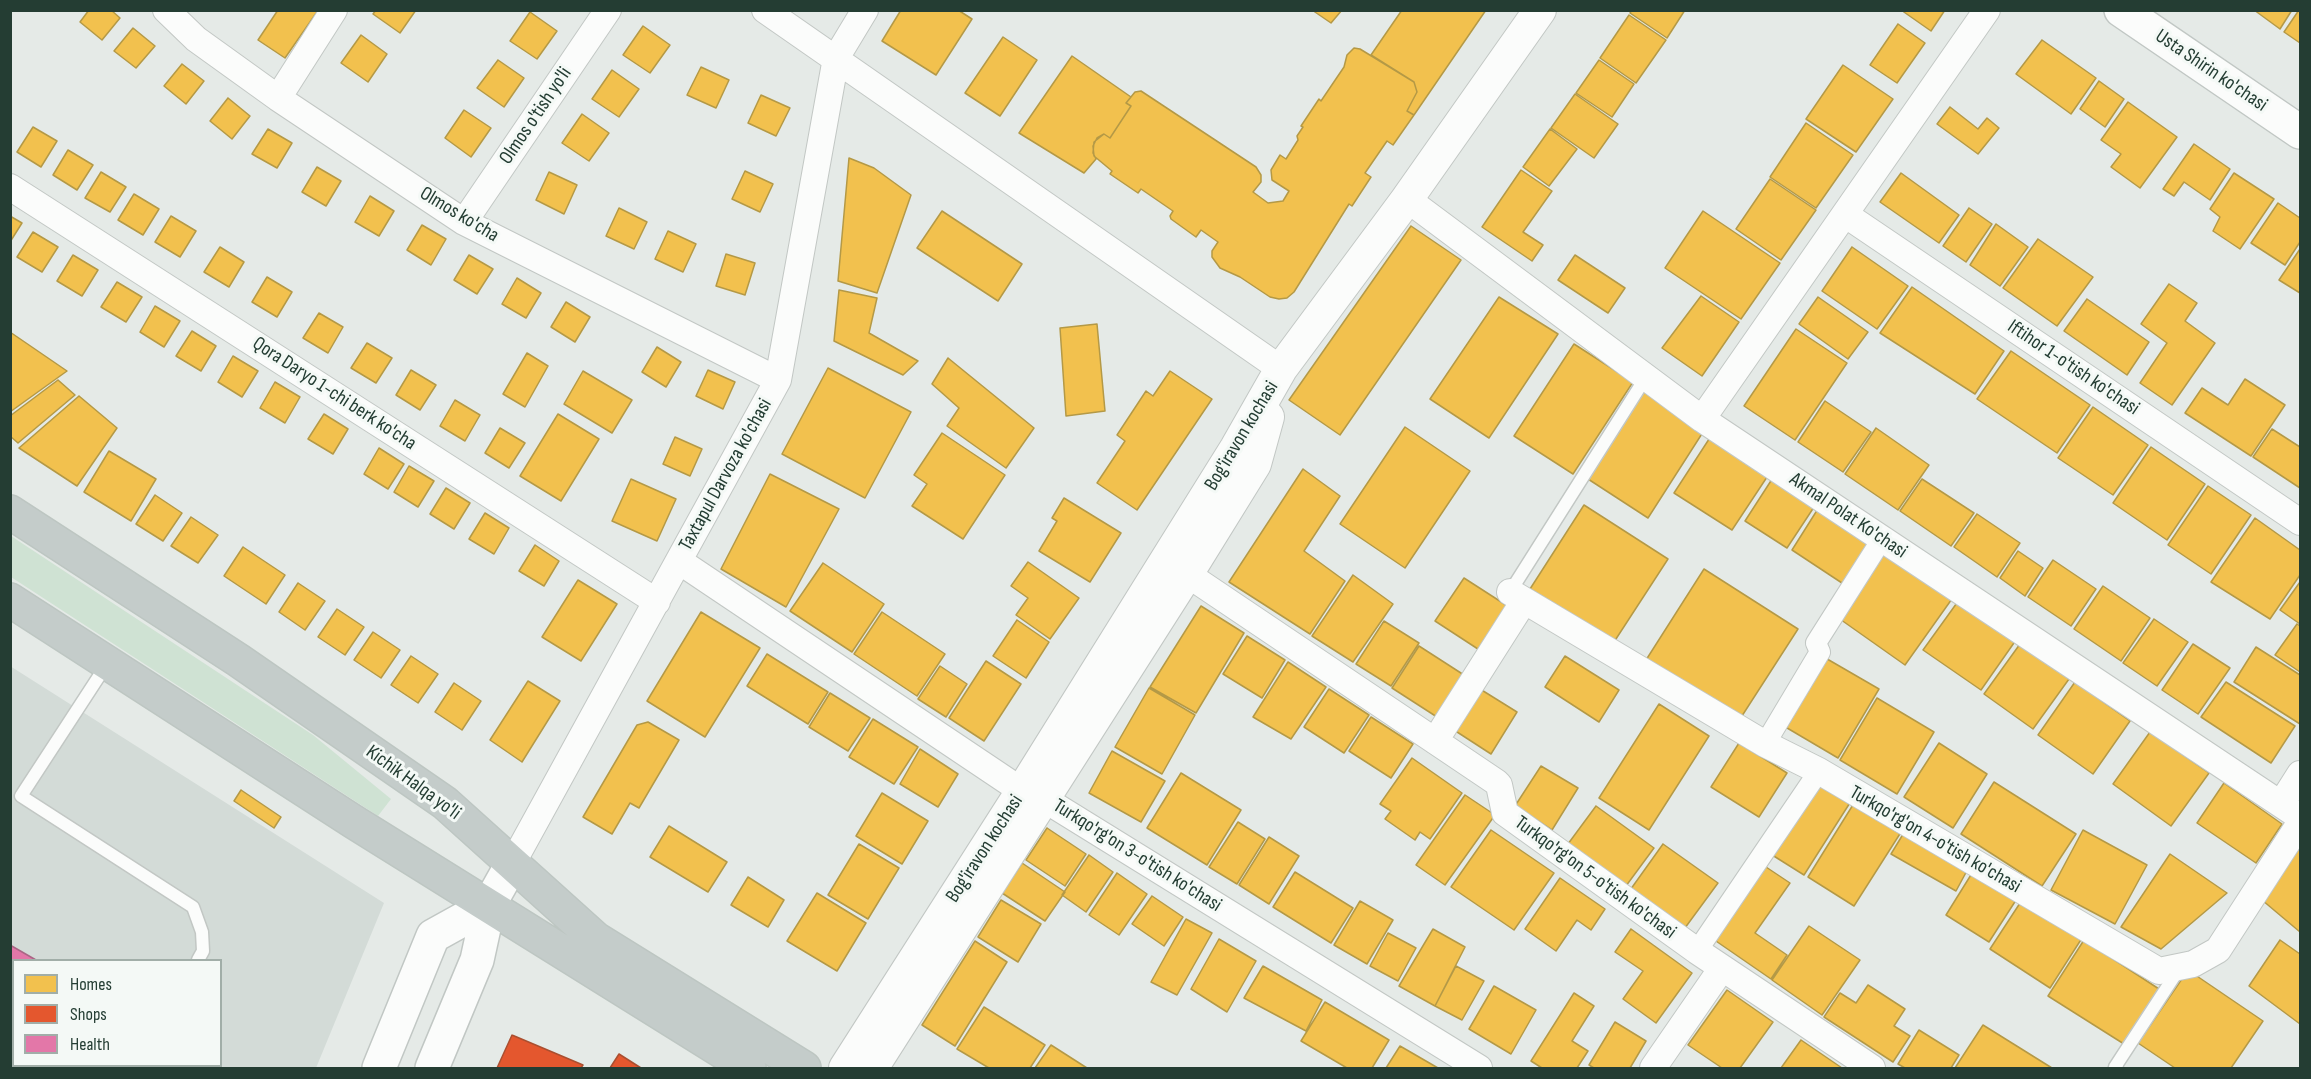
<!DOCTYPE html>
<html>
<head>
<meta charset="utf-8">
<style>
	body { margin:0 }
	#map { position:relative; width:2311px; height:1079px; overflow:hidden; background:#e5eae7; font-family:"Sofia Sans Condensed",sans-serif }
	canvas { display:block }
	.frame { position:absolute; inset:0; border:12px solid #243d33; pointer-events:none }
	.legend { position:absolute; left:12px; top:959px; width:210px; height:108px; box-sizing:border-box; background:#f4f9f6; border:2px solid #a1aea8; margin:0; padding:8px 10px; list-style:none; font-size:18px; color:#243d33 }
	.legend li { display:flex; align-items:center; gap:12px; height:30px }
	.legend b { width:30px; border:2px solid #a1aea8 }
</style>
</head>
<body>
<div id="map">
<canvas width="2311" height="1079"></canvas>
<div class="frame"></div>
<ul class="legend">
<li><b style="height:16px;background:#f2c14e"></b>Homes</li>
<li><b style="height:16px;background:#e4572e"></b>Shops</li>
<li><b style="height:16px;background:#e377a8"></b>Health</li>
</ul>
</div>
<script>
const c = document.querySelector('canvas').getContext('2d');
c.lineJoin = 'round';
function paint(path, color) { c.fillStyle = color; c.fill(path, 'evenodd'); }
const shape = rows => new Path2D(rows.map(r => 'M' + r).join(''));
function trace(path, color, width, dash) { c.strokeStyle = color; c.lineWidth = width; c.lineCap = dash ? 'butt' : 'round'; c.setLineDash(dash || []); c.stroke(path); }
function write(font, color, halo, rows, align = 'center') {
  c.font = font + ' "Sofia Sans Condensed",sans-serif'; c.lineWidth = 6; c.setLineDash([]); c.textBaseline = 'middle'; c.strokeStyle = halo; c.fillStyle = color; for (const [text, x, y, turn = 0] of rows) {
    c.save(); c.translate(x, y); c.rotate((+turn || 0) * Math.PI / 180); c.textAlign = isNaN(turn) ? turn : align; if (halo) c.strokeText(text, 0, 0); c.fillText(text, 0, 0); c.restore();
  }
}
const built = shape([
	[10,666,384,903,316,1068,11,1068],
	[14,960,220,960,220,1066,14,1066]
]);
const green = shape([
	[11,536,313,735,391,799,378,816,11,577]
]);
const homes = shape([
	[89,10,111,10,120,18,102,40,80,22,89,10],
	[278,10,314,10,317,12,285,58,258,40,278,10],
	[376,10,416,10,400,33,373,14,376,10],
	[901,10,958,10,972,19,936,75,882,41,901,10],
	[1312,10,1342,10,1331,23,1312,10],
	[1402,10,1486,10,1414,115,1407,111,1417,92,1414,82,1371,55,1402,10],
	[1632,10,1685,10,1667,38,1630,13,1632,10],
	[1901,10,1945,10,1931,31,1901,10],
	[2254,10,2292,10,2280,29,2254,10],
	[2299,10,2300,10,2300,43,2284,32,2299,10],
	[530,12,557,31,537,59,510,41,530,12],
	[1629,15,1666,40,1636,83,1600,58,1629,15],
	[1898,24,1925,43,1897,83,1870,65,1898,24],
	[643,26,670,45,650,73,623,55,643,26],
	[133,28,155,46,136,68,114,51,133,28],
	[361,35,387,54,368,82,341,63,361,35],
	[1003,37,1037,60,1000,116,965,93,1003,37],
	[2042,40,2096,78,2071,114,2016,74,2042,40],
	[1354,48,1360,49,1414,82,1417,92,1407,111,1414,115,1393,145,1387,141,1365,173,1371,177,1352,206,1349,204,1294,292,1287,298,1279,299,1270,297,1240,277,1220,268,1212,257,1212,251,1218,242,1201,230,1196,237,1171,219,1170,216,1173,211,1141,189,1138,193,1110,174,1112,171,1094,156,1093,146,1097,138,1104,134,1110,138,1131,106,1126,103,1135,92,1141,91,1256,167,1261,175,1261,182,1253,192,1268,203,1283,201,1289,191,1272,180,1271,170,1280,155,1286,159,1298,140,1297,136,1303,127,1301,126,1319,99,1321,101,1344,67,1347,55,1354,48],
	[1072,56,1131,97,1126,103,1131,106,1110,138,1104,134,1094,142,1093,153,1096,159,1084,173,1019,133,1072,56],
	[498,60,524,78,504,107,477,88,498,60],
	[1599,60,1634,84,1612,117,1576,93,1599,60],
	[182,64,204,81,186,104,164,86,182,64],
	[1843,65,1893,99,1856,152,1806,119,1843,65],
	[701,67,729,80,716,108,687,95,701,67],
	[612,70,639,89,619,117,592,99,612,70],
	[2099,81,2124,99,2105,127,2080,109,2099,81],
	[1575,94,1618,124,1594,158,1551,128,1575,94],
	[761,95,790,108,776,136,748,123,761,95],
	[228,98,250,116,232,139,210,121,228,98],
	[2128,102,2177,137,2140,188,2111,167,2121,154,2101,140,2128,102],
	[1950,107,1978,129,1987,118,1999,128,1978,154,1937,124,1950,107],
	[464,110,491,128,471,157,445,138,464,110],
	[582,114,609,133,589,161,562,143,582,114],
	[1806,123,1853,155,1816,208,1770,177,1806,123],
	[33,127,57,141,41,167,17,152,33,127],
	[268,129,292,143,277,168,252,154,268,129],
	[1550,129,1577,149,1549,186,1523,167,1550,129],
	[2194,144,2230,169,2210,200,2184,182,2174,196,2163,189,2194,144],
	[68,150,93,165,77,190,53,175,68,150],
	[849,158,874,168,911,195,877,293,838,281,849,158],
	[317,167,341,181,326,206,302,192,317,167],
	[1521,170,1552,191,1523,232,1543,245,1532,261,1482,227,1521,170],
	[745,171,773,184,760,212,732,199,745,171],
	[101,172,126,187,110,212,85,198,101,172],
	[549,172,577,185,564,214,536,200,549,172],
	[1901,173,1959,215,1939,243,1880,202,1901,173],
	[2234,173,2274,199,2240,249,2213,231,2220,217,2210,209,2234,173],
	[1770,179,1816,210,1781,260,1736,229,1770,179],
	[134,194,159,209,143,235,118,220,134,194],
	[370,196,394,211,379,236,355,222,370,196],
	[2278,203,2300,218,2300,242,2285,265,2251,243,2278,203],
	[619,208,647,222,634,249,606,236,619,208],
	[1969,208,1992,224,1966,262,1943,246,1969,208],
	[942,211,1022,264,998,301,917,248,942,211],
	[1703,211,1780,263,1741,319,1665,268,1703,211],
	[10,216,22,223,10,242,10,216],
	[171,216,196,231,180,257,155,242,171,216],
	[1996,224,2028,247,2000,286,1970,265,1996,224],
	[422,225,446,239,431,265,407,250,422,225],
	[1411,226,1461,260,1340,435,1289,400,1411,226],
	[668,231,696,244,683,272,655,259,668,231],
	[33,232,58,247,42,272,17,257,33,232],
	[2038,239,2093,277,2057,326,2003,288,2038,239],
	[220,247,244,262,229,287,204,272,220,247],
	[1852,247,1908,286,1877,329,1822,291,1852,247],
	[2300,249,2300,293,2279,280,2300,249],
	[726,254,755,263,745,295,716,286,726,254],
	[73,255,98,270,82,296,57,281,73,255],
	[469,255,493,269,477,294,454,280,469,255],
	[1575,255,1625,288,1608,313,1558,280,1575,255],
	[267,277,292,292,277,317,252,302,267,277],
	[517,278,541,293,526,318,502,304,517,278],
	[117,282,142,297,126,322,101,307,117,282],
	[2169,284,2197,303,2185,321,2215,343,2172,405,2140,383,2167,343,2141,324,2169,284],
	[1912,287,2004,351,1975,394,1880,333,1912,287],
	[839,290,877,298,869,333,918,361,903,375,834,341,839,290],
	[1701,296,1739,322,1702,376,1662,348,1701,296],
	[1499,297,1558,334,1489,438,1430,399,1499,297],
	[1818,297,1868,332,1848,359,1799,324,1818,297],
	[2087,299,2149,342,2127,375,2064,331,2087,299],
	[566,302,590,317,575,342,551,327,566,302],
	[155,306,180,321,164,347,140,332,155,306],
	[319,313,343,327,328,353,303,338,319,313],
	[1097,324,1105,411,1066,416,1060,328,1097,324],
	[1796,329,1847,363,1795,440,1744,406,1796,329],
	[192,331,216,346,201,371,176,356,192,331],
	[10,332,67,371,10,412,10,332],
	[367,343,392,358,376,383,351,368,367,343],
	[1574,344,1633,382,1573,474,1514,436,1574,344],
	[657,347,681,362,666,387,642,372,657,347],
	[2011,351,2090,405,2057,453,1977,399,2011,351],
	[527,353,548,366,525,407,503,394,527,353],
	[233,356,258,371,242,397,218,382,233,356],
	[948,358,1034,428,1006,468,947,426,959,408,932,384,948,358],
	[828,368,911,412,865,498,782,454,828,368],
	[411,370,436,385,420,410,396,395,411,370],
	[708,370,735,382,723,409,696,396,708,370],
	[583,371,632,400,612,433,564,404,583,371],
	[1170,371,1212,399,1137,510,1097,483,1125,441,1117,435,1146,391,1153,396,1170,371],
	[2245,379,2285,405,2251,456,2185,413,2202,388,2228,405,2245,379],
	[58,380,75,395,18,443,10,436,10,416,58,380],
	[275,382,300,397,285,423,260,408,275,382],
	[1645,390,1705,429,1648,518,1588,479,1645,390],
	[79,396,117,428,77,486,19,448,79,396],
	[455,400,480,415,465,441,440,426,455,400],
	[1825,401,1871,432,1843,472,1798,442,1825,401],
	[2093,407,2148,445,2113,495,2058,458,2093,407],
	[324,414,348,429,333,454,308,439,324,414],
	[558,414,599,439,561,501,520,476,558,414],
	[1405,427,1470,471,1405,568,1340,524,1405,427],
	[500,428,525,443,509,468,485,453,500,428],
	[1876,428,1929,465,1898,510,1845,474,1876,428],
	[2272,429,2300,447,2300,488,2253,457,2272,429],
	[942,433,1005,475,963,539,912,506,927,484,914,475,942,433],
	[1713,433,1771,471,1732,530,1674,493,1713,433],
	[675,437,702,449,690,476,663,464,675,437],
	[2151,447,2205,484,2167,540,2113,503,2151,447],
	[379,448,404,464,388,489,364,474,379,448],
	[109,451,156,479,131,521,84,492,109,451],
	[409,466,434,481,418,507,394,492,409,466],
	[1303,469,1340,496,1304,551,1345,581,1310,634,1229,582,1303,469],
	[1776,473,1818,501,1787,548,1745,521,1776,473],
	[770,474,839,509,786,607,721,569,770,474],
	[631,479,676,499,657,541,612,521,631,479],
	[1922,479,1974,513,1951,546,1900,511,1922,479],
	[2208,486,2251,515,2211,574,2168,545,2208,486],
	[446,488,470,503,454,529,430,514,446,488],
	[155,495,182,513,163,541,136,524,155,495],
	[1064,498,1121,533,1090,582,1039,551,1057,521,1052,518,1064,498],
	[1821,504,1875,539,1845,585,1792,550,1821,504],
	[1584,505,1668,559,1614,642,1530,589,1584,505],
	[485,513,509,528,494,554,469,539,485,513],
	[1977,514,2020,543,1997,577,1954,547,1977,514],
	[191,517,218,535,198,563,171,546,191,517],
	[2255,518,2300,550,2300,575,2270,619,2211,582,2255,518],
	[535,545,559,561,544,586,519,571,535,545],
	[243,547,285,575,266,604,224,576,243,547],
	[1885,548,1954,596,1905,665,1837,617,1885,548],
	[2018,551,2043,568,2025,596,2000,578,2018,551],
	[2053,560,2096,589,2071,626,2028,597,2053,560],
	[1028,562,1079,598,1050,639,1016,615,1028,598,1011,586,1028,562],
	[823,563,884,604,852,652,790,611,823,563],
	[1704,569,1798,629,1740,719,1646,660,1704,569],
	[1353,575,1393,604,1353,662,1312,636,1353,575],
	[1464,578,1509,607,1481,651,1435,621,1464,578],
	[578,580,617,604,581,661,542,637,578,580],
	[2300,582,2300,624,2280,610,2300,582],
	[298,583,325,601,305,630,279,612,298,583],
	[2103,586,2150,618,2121,661,2074,629,2103,586],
	[1959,600,2016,640,1981,690,1923,650,1959,600],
	[1201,606,1244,633,1196,713,1150,687,1201,606],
	[337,609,364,627,345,655,318,637,337,609],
	[701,612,760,648,705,737,647,701,701,612],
	[882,612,945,654,917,696,854,654,882,612],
	[2154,619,2188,642,2157,686,2123,663,2154,619],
	[1017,620,1049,642,1026,678,993,656,1017,620],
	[1384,621,1419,643,1391,686,1356,664,1384,621],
	[2297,624,2300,626,2300,672,2275,655,2297,624],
	[373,632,400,650,381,678,354,660,373,632],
	[1247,636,1285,660,1262,698,1223,674,1247,636],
	[2020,644,2069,679,2033,729,1984,694,2020,644],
	[2193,644,2230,668,2198,714,2162,690,2193,644],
	[1419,646,1464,675,1437,717,1392,688,1419,646],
	[2256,647,2300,675,2300,724,2234,682,2256,647],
	[767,654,828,692,808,724,747,686,767,654],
	[411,656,438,674,418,703,391,685,411,656],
	[1565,656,1619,690,1599,722,1545,687,1565,656],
	[1822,656,1879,689,1838,758,1782,725,1822,656],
	[986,661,1021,684,984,741,949,718,986,661],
	[1288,662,1326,687,1291,739,1253,717,1288,662],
	[940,666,967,684,946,717,918,699,940,666],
	[528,681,560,701,522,762,490,740,528,681],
	[2075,682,2130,721,2093,774,2038,735,2075,682],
	[2226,682,2295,726,2271,763,2201,717,2226,682],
	[454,683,481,701,462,730,435,712,454,683],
	[1149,688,1195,715,1162,774,1115,747,1149,688],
	[1329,689,1369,715,1344,753,1304,727,1329,689],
	[1480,689,1517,712,1491,754,1454,730,1480,689],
	[830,693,870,718,848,751,809,727,830,693],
	[1877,698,1934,732,1897,794,1840,760,1877,698],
	[1659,704,1709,736,1649,830,1599,798,1659,704],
	[1371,717,1413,744,1391,778,1349,751,1371,717],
	[873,719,918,747,894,784,849,757,873,719],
	[648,722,679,740,639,808,630,803,612,834,583,817,637,725,648,722],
	[2150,732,2209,773,2171,826,2113,784,2150,732],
	[1739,743,1787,773,1759,817,1711,787,1739,743],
	[1939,743,1987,774,1953,828,1904,797,1939,743],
	[920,749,958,774,938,807,900,784,920,749],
	[1112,751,1165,781,1141,822,1089,793,1112,751],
	[1412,758,1462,793,1430,839,1420,832,1415,840,1385,819,1391,811,1380,804,1412,758],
	[1541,766,1578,788,1552,830,1515,806,1541,766],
	[1181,773,1241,810,1207,865,1147,828,1181,773],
	[1818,776,1853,798,1804,875,1769,853,1818,776],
	[1994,782,2076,834,2042,886,1961,834,1994,782],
	[2224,783,2282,824,2256,863,2197,823,2224,783],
	[241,790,281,817,274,828,234,801,241,790],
	[882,793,928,821,902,864,856,836,882,793],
	[1465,795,1495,815,1445,885,1416,865,1465,795],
	[1856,800,1903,829,1854,906,1808,877,1856,800],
	[1596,806,1654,848,1623,890,1565,848,1596,806],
	[1238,822,1265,839,1237,884,1209,867,1238,822],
	[669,826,727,862,708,892,650,857,669,826],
	[1047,828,1086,854,1065,886,1026,860,1047,828],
	[1491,830,1554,873,1514,930,1451,887,1491,830],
	[2083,830,2147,865,2115,924,2051,890,2083,830],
	[1905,831,1969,867,1956,891,1891,854,1905,831],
	[1269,837,1299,856,1269,904,1239,885,1269,837],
	[2300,841,2300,932,2262,900,2300,841],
	[859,844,899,868,868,919,828,895,859,844],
	[1663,844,1718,883,1682,932,1628,893,1663,844],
	[2170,854,2227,893,2161,949,2121,927,2170,854],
	[1089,855,1113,872,1086,912,1062,895,1089,855],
	[1022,863,1065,892,1045,921,1002,893,1022,863],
	[1763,865,1790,883,1755,933,1787,955,1771,979,1713,939,1763,865],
	[1974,870,2018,897,1989,942,1946,915,1974,870],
	[1295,872,1353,908,1331,943,1273,907,1295,872],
	[1117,873,1147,894,1119,935,1089,915,1117,873],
	[748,877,784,900,768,927,731,905,748,877],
	[1560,878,1605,909,1591,930,1577,920,1556,951,1525,929,1560,878],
	[817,893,866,923,837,971,787,941,817,893],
	[1152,896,1183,917,1164,946,1132,924,1152,896],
	[1001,900,1041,924,1018,962,978,937,1001,900],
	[2022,900,2082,938,2050,988,1990,949,2022,900],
	[1360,901,1393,920,1367,964,1334,945,1360,901],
	[1186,919,1212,933,1177,995,1151,982,1186,919],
	[1809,926,1860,960,1822,1015,1772,980,1809,926],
	[1433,929,1465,947,1435,1006,1399,986,1433,929],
	[1631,929,1692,973,1656,1023,1623,999,1643,971,1615,952,1631,929],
	[1388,933,1416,948,1398,981,1370,966,1388,933],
	[1219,939,1256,961,1227,1012,1191,989,1219,939],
	[2084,940,2159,989,2124,1044,2048,996,2084,940],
	[2280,940,2300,954,2300,1024,2249,986,2280,940],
	[975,941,1007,962,955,1046,922,1025,975,941],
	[1263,966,1322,1000,1306,1031,1244,998,1263,966],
	[1456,966,1484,981,1462,1020,1435,1006,1456,966],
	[2188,970,2263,1021,2231,1068,2175,1068,2138,1043,2188,970],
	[1868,985,1905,1009,1894,1026,1910,1036,1893,1062,1824,1017,1840,993,1856,1003,1868,985],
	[1494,986,1536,1010,1511,1054,1469,1029,1494,986],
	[1727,990,1773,1022,1740,1068,1722,1068,1688,1045,1727,990],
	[1574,993,1594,1006,1572,1041,1588,1051,1577,1068,1542,1068,1531,1061,1574,993],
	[1325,1002,1389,1040,1372,1068,1347,1068,1301,1041,1325,1002],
	[984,1007,1045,1045,1030,1068,989,1068,957,1049,984,1007],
	[1615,1022,1646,1041,1630,1068,1594,1068,1589,1065,1615,1022],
	[1983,1025,2052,1068,1955,1068,1983,1025],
	[1919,1030,1959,1055,1951,1068,1905,1068,1898,1064,1919,1030],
	[1801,1040,1842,1068,1781,1068,1801,1040],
	[1051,1045,1087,1068,1035,1068,1051,1045],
	[1400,1046,1438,1068,1386,1068,1400,1046]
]);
const shops = shape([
	[512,1035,583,1065,581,1068,497,1068,512,1035],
	[619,1054,641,1068,610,1068,619,1054]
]);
const health = shape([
	[10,945,36,960,14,960,14,1051,10,1056,10,945]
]);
const service = shape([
	[1510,592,1646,377],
	[107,664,21,796,193,907,202,932,203,951,198,960],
	[140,1068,141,1066],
	[2117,1068,2115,1067,2179,969]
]);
const pedestrian = shape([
	[1765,744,1820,652,1816,643,1882,539],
	[1697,951,1819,771]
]);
const minor = shape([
	[166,10,196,39,278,98,464,222,778,380],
	[765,10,1281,369],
	[278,98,334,10],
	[10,187,657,602],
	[1407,199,1702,419,2300,817],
	[1846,215,2300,522],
	[464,222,608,10],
	[1702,419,1987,10],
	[679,561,1022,791,1044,799,1479,1068],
	[1187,574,1496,782,1499,785,1505,813,1697,951,1872,1068],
	[1510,592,1765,744,1819,771,2159,971,2193,964,2218,950,2300,823],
	[1435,741,1524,601],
	[2281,804,2300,774],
	[512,864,778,380,836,58,865,10],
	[1653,1068,1722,968]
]);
const tertiary = shape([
	[845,1068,1022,791,1236,448,1281,369,1407,199,1540,10],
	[872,1068,1187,574,1255,464,1268,417]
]);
const secondary = shape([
	[2121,10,2300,132],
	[379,1068,433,936,489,905],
	[432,1068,477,960,489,905,512,864]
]);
const trunk = shape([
	[10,512,238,660,445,803,596,939,804,1068],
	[10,600,354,822,749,1068]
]);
const streetNames = [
	["Usta Shirin ko'chasi",2211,71,34],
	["Olmos o'tish yo'li",536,116,-56],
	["Olmos ko'cha",459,215,31],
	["Iftihor 1-o'tish ko'chasi",2073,368,34],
	["Qora Daryo 1-chi berk ko'cha",334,394,33],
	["Bog'iravon kochasi",1242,436,-59],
	["Taxtapul Darvoza ko'chasi",726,475,-61],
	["Akmal Polat Ko'chasi",1848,516,34],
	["Kichik Halqa yo'li",413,783,36],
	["Turkqo'rg'on 4-o'tish ko'chasi",1935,840,30],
	["Bog'iravon kochasi",985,849,-57],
	["Turkqo'rg'on 3-o'tish ko'chasi",1137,856,32],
	["Turkqo'rg'on 5-o'tish ko'chasi",1595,878,36]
];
paint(built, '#d3dbd7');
paint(green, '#cfe2d3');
paint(homes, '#f2c14e');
trace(homes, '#b49946', 1.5);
paint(shops, '#e4572e');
trace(shops, '#aa4f30', 1.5);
paint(health, '#e377a8');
trace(health, '#aa6685', 1.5);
trace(service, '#c2c7c4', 15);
trace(pedestrian, '#c2c7c4', 22);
trace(minor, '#c2c7c4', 28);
trace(tertiary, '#c2c7c4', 34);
trace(secondary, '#c1c7c4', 36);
trace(trunk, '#bdc6c2', 36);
trace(service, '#fbfcfb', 12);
trace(pedestrian, '#fbfcfb', 20);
trace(minor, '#fbfcfb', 26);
trace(tertiary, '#fbfcfb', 32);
trace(secondary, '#fbfcfb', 33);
trace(trunk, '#c4ccca', 33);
write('20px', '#243d33', '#f4f9f6', streetNames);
</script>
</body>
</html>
